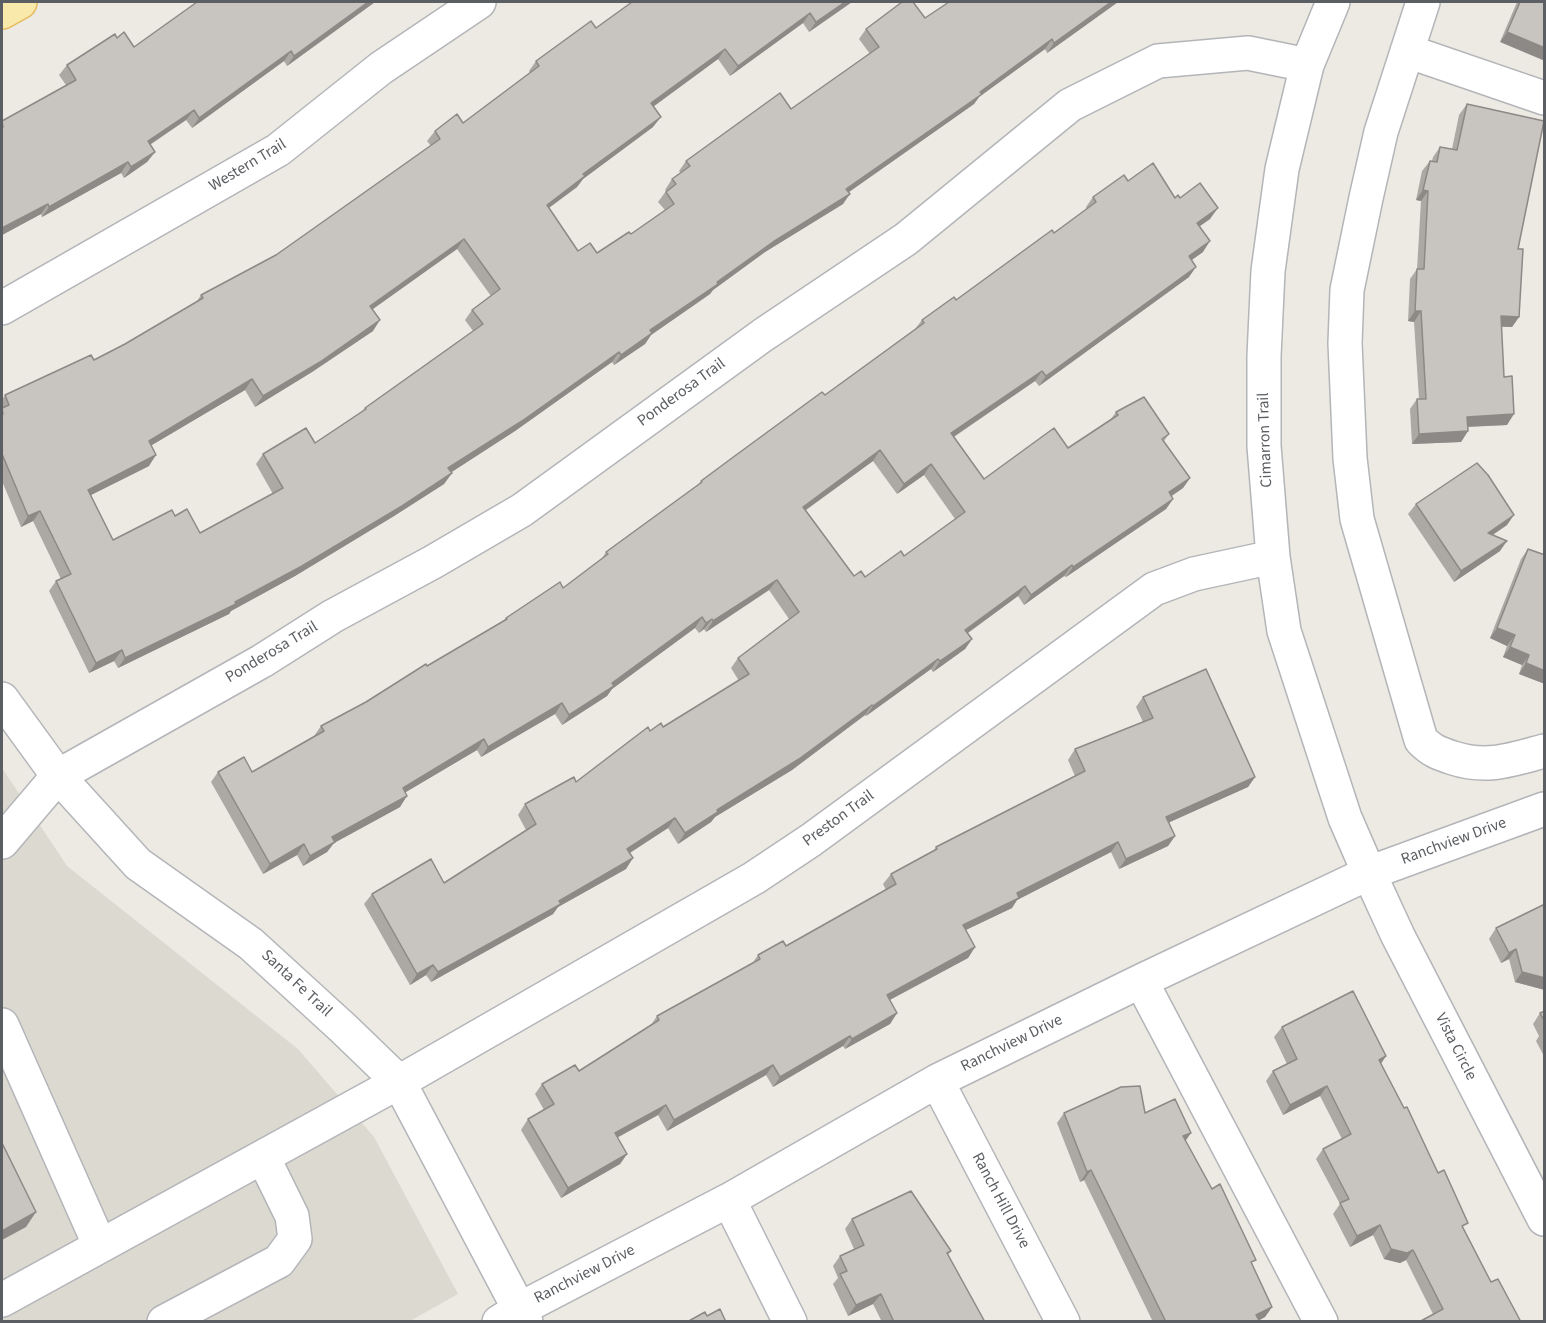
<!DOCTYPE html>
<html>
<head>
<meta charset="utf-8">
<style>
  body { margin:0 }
  #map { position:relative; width:1546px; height:1323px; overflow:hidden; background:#eceae2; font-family:"Source Sans 3",sans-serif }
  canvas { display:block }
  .frame { position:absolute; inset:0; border:3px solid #5b5e62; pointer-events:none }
</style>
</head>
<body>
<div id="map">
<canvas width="1546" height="1323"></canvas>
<div class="frame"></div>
</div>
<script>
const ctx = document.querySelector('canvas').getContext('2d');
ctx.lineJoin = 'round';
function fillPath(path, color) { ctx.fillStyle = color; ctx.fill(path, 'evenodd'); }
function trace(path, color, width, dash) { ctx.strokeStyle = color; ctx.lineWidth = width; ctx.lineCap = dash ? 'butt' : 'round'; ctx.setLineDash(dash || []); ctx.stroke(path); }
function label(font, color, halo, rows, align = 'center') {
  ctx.font = font + ' "Source Sans 3",sans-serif'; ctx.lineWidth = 4.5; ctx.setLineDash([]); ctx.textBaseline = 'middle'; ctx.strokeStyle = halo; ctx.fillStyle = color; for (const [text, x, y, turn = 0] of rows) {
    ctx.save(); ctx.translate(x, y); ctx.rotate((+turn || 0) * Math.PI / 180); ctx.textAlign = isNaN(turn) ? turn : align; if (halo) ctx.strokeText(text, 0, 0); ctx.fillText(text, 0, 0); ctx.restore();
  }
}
fillPath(new Path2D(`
  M 2,768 L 67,866 L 298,1049 L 374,1137 L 458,1294 L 410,1321 L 2,1321 Z`), '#dcd9d1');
const minor = new Path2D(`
  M 1333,2 L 1307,65 L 1282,169 L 1268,271 L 1264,356 L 1264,446 L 1273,557 L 1284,631 L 1345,818 L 1369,873 L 1398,936 L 1544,1219
  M 1423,2 L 1381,132 L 1366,198 L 1347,290 L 1345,343 L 1350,458 L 1357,519 L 1421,740 C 1432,751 1438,753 1453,758 C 1487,769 1511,760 1544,751
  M 1407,51 L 1544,98
  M 2,308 L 278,150 L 381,68 L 479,2
  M 2,699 L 58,776 L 138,864 L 251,944 L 343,1028 L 399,1082 L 526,1322
  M 2,842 L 58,776 L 262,661 L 333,616 L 433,562 L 522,510 L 763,335 L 906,239 L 1070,105 L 1158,61 L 1248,53 L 1307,65
  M 1141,981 L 1321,1322
  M 2,1025 L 100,1246
  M 937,1081 L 1063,1322
  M 729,1200 L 790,1322
  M 2,1300 L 399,1082 L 754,878 L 811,840 L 1154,589 L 1194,574 L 1273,557
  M 164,1322 L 279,1261 L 295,1239 L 292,1216 L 263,1157
  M 499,1322 L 520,1309 L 729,1200 L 937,1081 L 1141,981 L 1369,873 L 1544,809`);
const major = new Path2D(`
  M 2,12 L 20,2`);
trace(minor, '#b3b5b9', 36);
trace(major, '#e7bc60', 36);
trace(minor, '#fff', 33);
trace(major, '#f9e9aa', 33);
fillPath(new Path2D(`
  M 375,2 L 287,66 L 284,61 L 192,128 L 186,120 L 150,145 L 155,152 L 147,162 L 124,178 L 121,173 L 42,217 L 41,214 L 2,235 L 2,121 L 66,85 L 59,75 L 67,65 L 117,38 L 134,47 Z
  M 852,2 L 809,32 L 803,23 L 730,76 L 718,59 L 653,107 L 653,127 L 583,179 L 577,187 L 549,208 L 578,251 L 597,253 L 631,234 L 665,210 L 658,202 L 666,191 L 665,190 L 672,179 L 681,173 L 679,171 L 686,161 L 791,109 L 870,54 L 859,39 L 866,29 L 925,18 L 1118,2 L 1047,53 L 1045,49 L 979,97 L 974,104 L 849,192 L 843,204 L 765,252 L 713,290 L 710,294 L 651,335 L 645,344 L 614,365 L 612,362 L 515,431 L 451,472 L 452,473 L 444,484 L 394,516 L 295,576 L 231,611 L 229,614 L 118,668 L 114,661 L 89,673 L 49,591 L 56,581 L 61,579 L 33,521 L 21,527 L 2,481 L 2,400 L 5,395 L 94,360 L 125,344 L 196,303 L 201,295 L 276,255 L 431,146 L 427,141 L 435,131 L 463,123 L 530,73 L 529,71 L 536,61 L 596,28 ZM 457,249 L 491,296 L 472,310 L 465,320 L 473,331 L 365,408 L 362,411 L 315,443 L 263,454 L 256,464 L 273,494 L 200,533 L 175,516 L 113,540 L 91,495 L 149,466 L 151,445 L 245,390 L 255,407 L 312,372 L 373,331 L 373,309 Z
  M 1517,2 L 1545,2 L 1500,42 Z
  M 1467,104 L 1518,249 L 1519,317 L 1512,327 L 1501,327 L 1507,425 L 1468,427 L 1468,431 L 1461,442 L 1412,444 L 1410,409 L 1417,399 L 1419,399 L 1414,322 L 1408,321 L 1410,279 L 1417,269 L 1421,201 L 1416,200 L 1422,171 L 1430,161 L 1432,161 L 1433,157 L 1440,147 L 1452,149 L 1459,115 Z
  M 1128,181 L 1175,198 L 1180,198 L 1210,219 L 1200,226 L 1203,252 L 1191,260 L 1189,277 L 1039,386 L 1035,381 L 954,437 L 984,479 L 1068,448 L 1111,419 L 1116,412 L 1169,434 L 1164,441 L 1190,478 L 1183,488 L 1172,496 L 1173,499 L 1166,509 L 1066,577 L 1064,576 L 1024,605 L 1018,596 L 968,633 L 972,639 L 965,649 L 933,672 L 931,669 L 866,716 L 865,715 L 792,770 L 715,817 L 711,822 L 678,844 L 668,828 L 630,853 L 626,869 L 558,907 L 553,914 L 431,982 L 426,975 L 410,985 L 364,904 L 372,894 L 444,883 L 526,830 L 518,815 L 525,804 L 576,782 L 650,731 L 663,727 L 739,681 L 731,668 L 738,658 L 789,619 L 769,590 L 706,632 L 704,629 L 699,633 L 695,628 L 612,689 L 607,696 L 562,725 L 555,714 L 481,757 L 477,750 L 405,792 L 400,807 L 334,843 L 327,852 L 303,866 L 297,855 L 263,874 L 211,782 L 218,772 L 252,772 L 314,736 L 321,726 L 366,702 L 427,666 L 503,621 L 506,618 L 563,588 L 601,560 L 606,552 L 698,485 L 701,481 L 825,395 L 915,329 L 922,320 L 956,300 L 1054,233 L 1087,209 L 1086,207 L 1093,197 ZM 873,461 L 897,494 L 924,475 L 955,519 L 904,556 L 865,577 L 854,576 L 806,510 Z
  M 1416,504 L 1507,525 L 1493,535 L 1500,551 L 1454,582 L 1408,514 Z
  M 1528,549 L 1545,684 L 1519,674 L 1522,665 L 1503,657 L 1507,646 L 1490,638 L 1521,559 Z
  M 1143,697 L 1255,777 L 1248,787 L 1169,822 L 1175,836 L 1168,846 L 1119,869 L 1111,852 L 1017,900 L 1012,908 L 966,930 L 975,947 L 968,958 L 890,1000 L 897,1013 L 890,1024 L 845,1049 L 843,1046 L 773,1087 L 766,1075 L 667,1131 L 658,1115 L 617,1138 L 627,1154 L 620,1164 L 561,1198 L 521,1130 L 528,1119 L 544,1110 L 535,1094 L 542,1084 L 579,1071 L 651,1025 L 657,1016 L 752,964 L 758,955 L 786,946 L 886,890 L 883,884 L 891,874 L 934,850 L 936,847 L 1075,776 L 1068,760 L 1075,749 L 1143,722 L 1136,707 Z
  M 1545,904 L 1545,990 L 1515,982 L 1509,959 L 1501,963 L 1489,939 L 1496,928 Z
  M 1545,1011 L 1545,1058 L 1536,1041 L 1539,1036 L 1533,1024 L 1540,1013 Z
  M 1282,1027 L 1386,1056 L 1381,1064 L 1491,1282 L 1433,1314 L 1406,1260 L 1400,1263 L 1384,1259 L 1373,1235 L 1350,1247 L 1333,1214 L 1340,1204 L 1316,1159 L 1323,1149 L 1342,1139 L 1320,1096 L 1283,1115 L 1266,1081 L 1273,1071 L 1287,1064 L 1274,1037 Z
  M 1064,1113 L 1185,1140 L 1252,1266 L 1272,1307 L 1265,1317 L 1259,1320 L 1260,1322 L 1153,1322 L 1084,1180 L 1080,1182 L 1057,1123 Z
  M 852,1219 L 951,1251 L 948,1255 L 985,1322 L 882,1322 L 873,1304 L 848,1316 L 833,1284 L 838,1278 L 833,1266 L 840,1256 L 854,1249 L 845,1229 Z`), '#aca9a5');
fillPath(new Path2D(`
  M 368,2 L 375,2 L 287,66 L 294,56 Z
  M 845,2 L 852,2 L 809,32 L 816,22 Z
  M 1111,2 L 1118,2 L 1047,53 L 1054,43 Z
  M 810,13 L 803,23 L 730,76 L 738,66 Z
  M 1507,32 L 1545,48 L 1545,61 L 1500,42 Z
  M 1052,39 L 1045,49 L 979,97 L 974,104 L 839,199 L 846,189 Z
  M 725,49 L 718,59 L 643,114 L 651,103 Z
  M 291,51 L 284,61 L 192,128 L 199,118 Z
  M 194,110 L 186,120 L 140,151 L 148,141 Z
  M 661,117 L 653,127 L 583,179 L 577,187 L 539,215 L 547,205 L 583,174 Z
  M 155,152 L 147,162 L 124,178 L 131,167 Z
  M 128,162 L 121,173 L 42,217 L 49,207 Z
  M 1423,190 L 1428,191 L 1421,201 L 1416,200 Z
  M 850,194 L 843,204 L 765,252 L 713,290 L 710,294 L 651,335 L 645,344 L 614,365 L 621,355 L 650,330 L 773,242 Z
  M 48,204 L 41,214 L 2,235 L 2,228 Z
  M 1218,208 L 1210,219 L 1190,233 L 1197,223 Z
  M 464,239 L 457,249 L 363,316 L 370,306 Z
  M 1210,241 L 1203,252 L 1182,267 L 1189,256 Z
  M 1196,267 L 1189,277 L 1039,386 L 1046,376 Z
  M 1415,311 L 1421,311 L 1414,322 L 1408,321 Z
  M 1501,316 L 1519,317 L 1512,327 L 1493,326 Z
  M 380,320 L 373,331 L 312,372 L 255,407 L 263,396 Z
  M 619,352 L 612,362 L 515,431 L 441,479 L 448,468 Z
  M 1042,371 L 1035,381 L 944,443 L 951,433 Z
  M 252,379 L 245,390 L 142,451 L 149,441 Z
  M 1514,414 L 1507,425 L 1460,427 L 1467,417 Z
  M 1468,431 L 1461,442 L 1412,444 L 1419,434 Z
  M 880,450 L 873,461 L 796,517 L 803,507 Z
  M 156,455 L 149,466 L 81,500 L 88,490 Z
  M 931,464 L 924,475 L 897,494 L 904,484 Z
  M 452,473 L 444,484 L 394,516 L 295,576 L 231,611 L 229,614 L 118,668 L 125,658 L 235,602 Z
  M 1190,478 L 1183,488 L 1162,502 L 1169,492 Z
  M 1173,499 L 1166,509 L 1066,577 L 1073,567 Z
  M 40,511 L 33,521 L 21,527 L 28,516 Z
  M 1514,515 L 1507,525 L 1480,543 L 1488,533 Z
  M 1507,541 L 1500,551 L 1454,582 L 1461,571 Z
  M 1072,565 L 1064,576 L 1024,605 L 1031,595 Z
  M 777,580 L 769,590 L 706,632 L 713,621 Z
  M 1025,586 L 1018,596 L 958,640 L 965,630 Z
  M 702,617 L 695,628 L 612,689 L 607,696 L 562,725 L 569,715 Z
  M 712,619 L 704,629 L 699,633 L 706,623 Z
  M 1497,628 L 1515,635 L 1507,646 L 1490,638 Z
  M 972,639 L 965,649 L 933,672 L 940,661 Z
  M 1510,647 L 1529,655 L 1522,665 L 1503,657 Z
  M 122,650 L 114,661 L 89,673 L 96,663 Z
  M 938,659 L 931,669 L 866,716 L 873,706 Z
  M 1526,663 L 1545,671 L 1545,684 L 1519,674 Z
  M 562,703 L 555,714 L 481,757 L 488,747 Z
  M 872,705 L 865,715 L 792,770 L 715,817 L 711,822 L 678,844 L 685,833 L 717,810 Z
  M 484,739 L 477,750 L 396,798 L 403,788 Z
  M 1255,777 L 1248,787 L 1159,827 L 1166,817 Z
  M 407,796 L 400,807 L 334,843 L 327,852 L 303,866 L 310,856 L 332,837 Z
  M 675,818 L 668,828 L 620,859 L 627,849 Z
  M 1175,836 L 1168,846 L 1119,869 L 1126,859 Z
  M 1118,842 L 1111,852 L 1017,900 L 1012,908 L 955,935 L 963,925 L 1017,893 Z
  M 304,844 L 297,855 L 263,874 L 270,864 Z
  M 633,858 L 626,869 L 558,907 L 553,914 L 431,982 L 438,972 Z
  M 975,947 L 968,958 L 880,1005 L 887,995 Z
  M 1516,949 L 1509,959 L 1501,963 L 1509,953 Z
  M 433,965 L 426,975 L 410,985 L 417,974 Z
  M 1522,972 L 1545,978 L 1545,990 L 1515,982 Z
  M 897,1013 L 890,1024 L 845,1049 L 852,1039 Z
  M 850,1036 L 843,1046 L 773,1087 L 780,1077 Z
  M 1386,1056 L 1379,1066 L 1379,1060 Z
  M 773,1065 L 766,1075 L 667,1131 L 674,1120 Z
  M 1327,1086 L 1320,1096 L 1283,1115 L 1290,1105 Z
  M 666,1105 L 658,1115 L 607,1143 L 615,1133 Z
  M 1191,1133 L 1184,1143 L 1183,1136 Z
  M 627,1154 L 620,1164 L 561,1198 L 568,1188 Z
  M 1091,1170 L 1084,1180 L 1080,1182 L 1087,1172 Z
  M 36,1212 L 26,1227 L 2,1240 L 2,1231 Z
  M 1380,1225 L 1373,1235 L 1350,1247 L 1357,1236 Z
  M 1391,1249 L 1413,1250 L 1406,1260 L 1400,1263 L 1384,1259 Z
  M 881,1294 L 873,1304 L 848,1316 L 856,1305 Z
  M 1272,1307 L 1265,1317 L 1256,1322 L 1256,1315 Z`), '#8c8986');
const building = new Path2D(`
  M 197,2 L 368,2 L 294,56 L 291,51 L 199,118 L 194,110 L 148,141 L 155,152 L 131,167 L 128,162 L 49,207 L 48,204 L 2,228 L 2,128 L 3,127 L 2,121 L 76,80 L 67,65 L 115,34 L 117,38 L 124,32 L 134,47 Z
  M 632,2 L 845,2 L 816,22 L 810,13 L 738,66 L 725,49 L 651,103 L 661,117 L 583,174 L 585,176 L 547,205 L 578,251 L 590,243 L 597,253 L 629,232 L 631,234 L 674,204 L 666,192 L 676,184 L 672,179 L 690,166 L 686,161 L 780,93 L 791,109 L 879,47 L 866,29 L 902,2 L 913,2 L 925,18 L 949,2 L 1111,2 L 1054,43 L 1052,39 L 980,92 L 982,94 L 846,189 L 850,194 L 773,242 L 717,282 L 718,284 L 650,330 L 652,333 L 621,355 L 619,352 L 522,421 L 448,468 L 452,473 L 402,506 L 302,566 L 235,602 L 236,604 L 125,658 L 122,650 L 96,663 L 56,581 L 71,574 L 40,511 L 28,516 L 2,454 L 2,415 L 3,414 L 2,408 L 9,405 L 5,395 L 91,355 L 94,360 L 125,344 L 203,298 L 201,295 L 276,255 L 440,139 L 435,131 L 457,114 L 463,123 L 539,66 L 536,61 L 591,21 L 596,28 ZM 464,239 L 500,289 L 472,310 L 483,324 L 365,408 L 366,409 L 315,443 L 306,428 L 263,454 L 283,488 L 200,533 L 187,509 L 175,516 L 172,510 L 113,540 L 88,490 L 156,455 L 149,441 L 252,379 L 263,396 L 320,362 L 380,320 L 370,306 Z
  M 1520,2 L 1545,2 L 1545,48 L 1507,32 Z
  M 1467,104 L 1544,121 L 1518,249 L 1523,249 L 1519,317 L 1501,316 L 1504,377 L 1512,376 L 1514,414 L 1467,417 L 1468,431 L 1419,434 L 1417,399 L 1426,399 L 1421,311 L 1415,311 L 1417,269 L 1424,269 L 1428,191 L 1423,190 L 1430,161 L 1437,162 L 1440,147 L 1457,150 Z
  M 1153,163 L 1175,198 L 1178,195 L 1180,198 L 1200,183 L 1218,208 L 1197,223 L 1210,241 L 1189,256 L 1196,267 L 1046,376 L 1042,371 L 951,433 L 984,479 L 1054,428 L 1068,448 L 1118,415 L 1116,412 L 1144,397 L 1169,434 L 1162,439 L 1190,478 L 1169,492 L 1173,499 L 1073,567 L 1072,565 L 1031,595 L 1025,586 L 965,630 L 972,639 L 940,661 L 938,659 L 873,706 L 872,705 L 799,759 L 717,810 L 718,812 L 685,833 L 675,818 L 627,849 L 633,858 L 559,901 L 561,904 L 438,972 L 433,965 L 417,974 L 372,894 L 431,859 L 444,883 L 536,824 L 525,804 L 574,777 L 576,782 L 648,727 L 650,731 L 661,723 L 663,727 L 749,674 L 738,658 L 799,612 L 777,580 L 713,621 L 712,619 L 706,623 L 702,617 L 612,683 L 614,686 L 569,715 L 562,703 L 488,747 L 484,739 L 403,788 L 407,796 L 332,837 L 335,842 L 310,856 L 304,844 L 270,864 L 218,772 L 244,757 L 252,772 L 324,731 L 321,726 L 366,702 L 426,664 L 427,666 L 507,619 L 506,618 L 560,582 L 563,588 L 608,554 L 606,552 L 702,482 L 701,481 L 732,458 L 822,392 L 825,395 L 924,323 L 922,320 L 954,297 L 956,300 L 1052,230 L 1054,233 L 1096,202 L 1093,197 L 1124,175 L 1128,181 ZM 880,450 L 904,484 L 931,464 L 965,512 L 904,556 L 901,551 L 865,577 L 861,571 L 854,576 L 803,507 Z
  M 1477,463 L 1488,475 L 1514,515 L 1488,533 L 1507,541 L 1461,571 L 1416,504 Z
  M 1528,549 L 1545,555 L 1545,671 L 1526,663 L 1529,655 L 1510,647 L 1515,635 L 1497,628 Z
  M 1206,669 L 1255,777 L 1166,817 L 1175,836 L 1126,859 L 1118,842 L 1017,893 L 1019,898 L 963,925 L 975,947 L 887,995 L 897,1013 L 852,1039 L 850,1036 L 780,1077 L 773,1065 L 674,1120 L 666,1105 L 615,1133 L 627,1154 L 568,1188 L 528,1119 L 554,1104 L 542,1084 L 575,1065 L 579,1071 L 659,1020 L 657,1016 L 760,959 L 758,955 L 783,941 L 786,946 L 896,884 L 891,874 L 937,849 L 936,847 L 1085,771 L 1075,749 L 1153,718 L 1143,697 Z
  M 1545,904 L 1545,978 L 1522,972 L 1516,949 L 1509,953 L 1496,928 Z
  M 1353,991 L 1386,1056 L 1379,1060 L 1404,1108 L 1407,1107 L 1438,1173 L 1444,1170 L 1468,1223 L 1462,1226 L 1491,1282 L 1498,1279 L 1521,1322 L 1419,1322 L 1443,1309 L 1413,1250 L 1407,1253 L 1391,1249 L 1380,1225 L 1357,1236 L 1340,1203 L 1349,1199 L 1323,1149 L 1351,1134 L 1327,1086 L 1290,1105 L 1273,1071 L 1297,1059 L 1282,1027 Z
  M 1545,1011 L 1545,1022 L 1540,1013 Z
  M 1140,1086 L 1145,1113 L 1175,1099 L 1191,1133 L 1183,1136 L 1212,1189 L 1220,1184 L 1256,1260 L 1251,1262 L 1272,1307 L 1256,1315 L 1260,1322 L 1166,1322 L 1091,1170 L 1087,1172 L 1064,1113 L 1121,1087 Z
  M 2,1143 L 36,1212 L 2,1231 Z
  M 911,1191 L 951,1251 L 947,1253 L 985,1322 L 894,1322 L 881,1294 L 856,1305 L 840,1274 L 847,1271 L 840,1256 L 864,1245 L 852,1219 Z
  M 720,1309 L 726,1322 L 687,1322 L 705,1312 L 707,1316 Z`);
fillPath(building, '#c8c4c0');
trace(building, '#8c8986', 1.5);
label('16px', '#5b5e62', '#fff', [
  ["Western Trail",248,166,-31],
  ["Ponderosa Trail",682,393,-36],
  ["Cimarron Trail",1266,440,-92],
  ["Ponderosa Trail",272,653,-31],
  ["Preston Trail",839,819,-36],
  ["Ranchview Drive",1454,842,-20],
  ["Santa Fe Trail",296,984,43],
  ["Ranchview Drive",1012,1044,-26],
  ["Vista Circle",1455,1047,63],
  ["Ranch Hill Drive",1000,1201,62],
  ["Ranchview Drive",585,1275,-27]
]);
</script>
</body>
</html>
